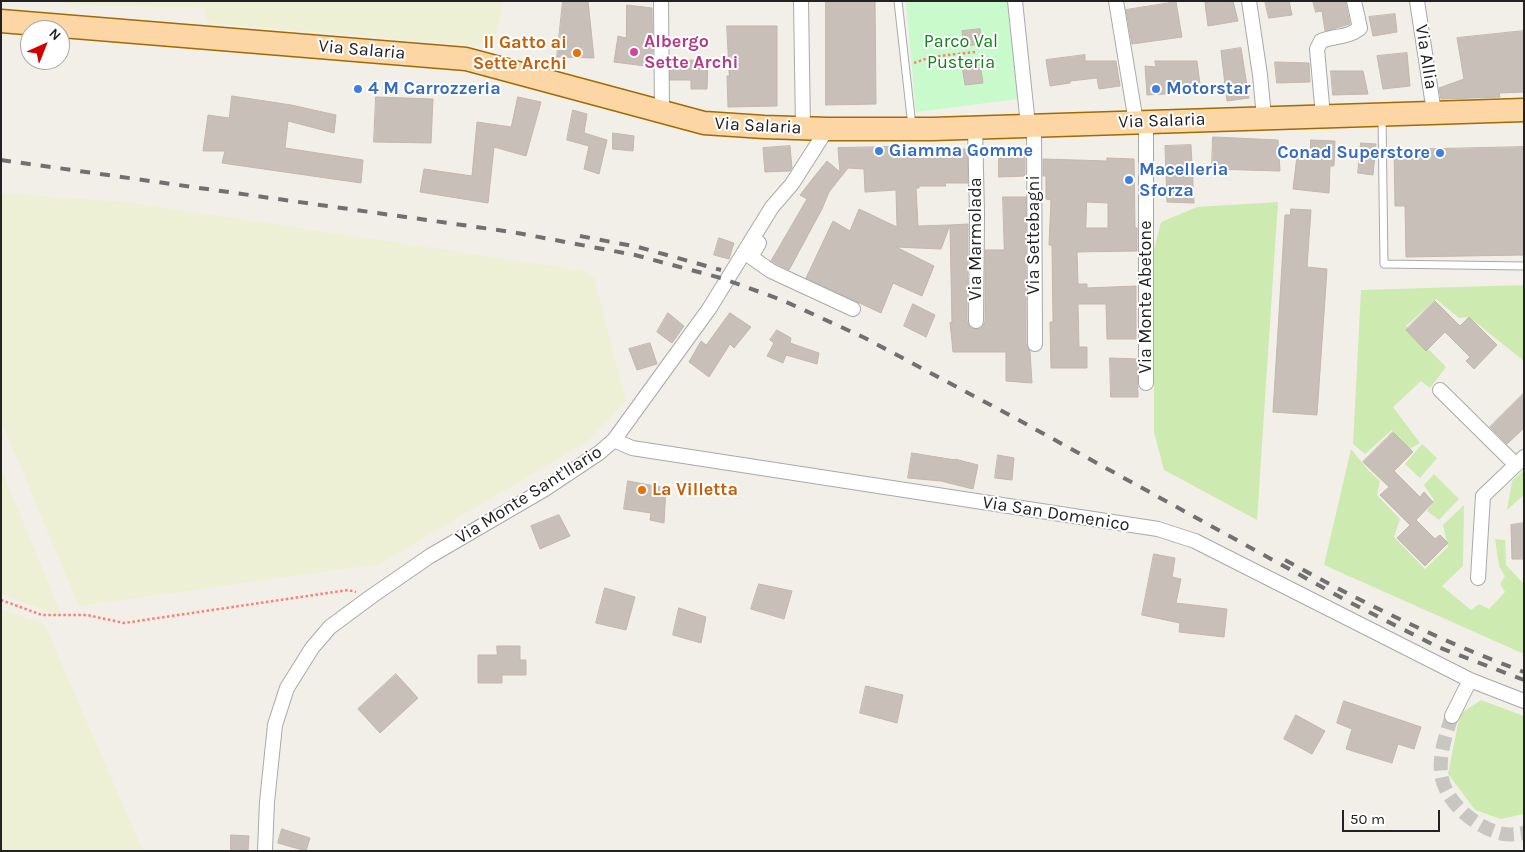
<!DOCTYPE html>
<html>
<head>
<meta charset="utf-8">
<style>
  body { margin:0 }
  #map { position:relative; width:1525px; height:852px; overflow:hidden; background:#f2efe9; font-family:Karla,sans-serif }
  canvas { display:block }
  .frame { position:absolute; inset:0; border:2px solid #222; pointer-events:none }
  .north { position:absolute; left:20px; top:20px; width:50px; height:50px; box-sizing:border-box; background:#fff; border:1px solid #a7a7a7; border-radius:50%; rotate:44deg; font-size:14px; font-weight:700; line-height:20px; text-align:center; color:#222 }
  .north::after { content:''; display:block; margin:auto; width:18px; height:22px; background:#d40000; clip-path:polygon(50% 0,100% 100%,50% 72%,0 100%) }
  .scale { position:absolute; left:1342px; top:810px; width:98px; height:22px; box-sizing:border-box; border:2px solid #222; border-top:0; padding-left:6px; font-size:15px; line-height:18px; white-space:nowrap; color:#222; -webkit-text-stroke:4px #fff; paint-order:stroke }
</style>
</head>
<body>
<div id="map">
<canvas width="1525" height="852"></canvas>
<div class="frame"></div>
<div class="north">N</div>
<div class="scale">50 m</div>
</div>
<script>
const ctx = document.querySelector('canvas').getContext('2d');
ctx.lineJoin = 'round';
function fillPath(path, color) { ctx.fillStyle = color; ctx.fill(path, 'evenodd'); }
function trace(path, color, width, dash) { ctx.strokeStyle = color; ctx.lineWidth = width; ctx.lineCap = dash ? 'butt' : 'round'; ctx.setLineDash(dash || []); ctx.stroke(path); }
function label(font, color, halo, rows, align = 'center') {
  ctx.font = font + ' Karla,sans-serif'; ctx.lineWidth = 4; ctx.setLineDash([]); ctx.textBaseline = 'middle'; ctx.strokeStyle = halo; ctx.fillStyle = color; for (const [text, x, y, turn = 0] of rows) {
    ctx.save(); ctx.translate(x, y); ctx.rotate((+turn || 0) * Math.PI / 180); ctx.textAlign = isNaN(turn) ? turn : align; if (halo) ctx.strokeText(text, 0, 0); ctx.fillText(text, 0, 0); ctx.restore();
  }
}
fillPath(new Path2D(`
  M 65,1 L 503,1 L 503,5 L 493,47 L 208,23 L 204,8 L 65,5 Z
  M 1,193 L 127,202 L 586,271 L 594,278 L 626,401 L 588,441 L 380,564 L 79,606 L 1,421 Z
  M 1,468 L 62,616 L 1,594 Z
  M 1,609 L 45,625 L 143,851 L 1,851 Z`), '#eef0d5');
fillPath(new Path2D(`
  M 1278,202 L 1257,520 L 1164,470 L 1154,432 L 1154,249 L 1161,222 L 1197,207 Z
  M 1524,285 L 1524,361 L 1469,317 L 1459,318 L 1436,299 L 1406,326 L 1446,367 L 1430,388 L 1421,381 L 1393,407 L 1420,443 L 1410,449 L 1392,430 L 1365,454 L 1353,444 L 1361,290 Z
  M 1422,444 L 1437,458 L 1420,478 L 1405,464 Z
  M 1351,449 L 1369,471 L 1380,481 L 1377,495 L 1400,519 L 1394,537 L 1425,569 L 1448,547 L 1443,525 L 1464,505 L 1463,566 L 1442,586 L 1471,610 L 1479,604 L 1489,609 L 1505,592 L 1500,584 L 1505,576 L 1499,566 L 1495,539 L 1505,540 L 1506,565 L 1524,584 L 1524,654 L 1324,565 Z
  M 1524,470 L 1524,495 L 1507,510 L 1512,481 Z
  M 1434,474 L 1459,499 L 1439,520 L 1427,511 L 1434,500 L 1424,485 Z
  M 1481,700 L 1524,716 L 1524,814 L 1501,819 L 1475,810 L 1448,774 L 1460,714 Z`), '#cdebb0');
fillPath(new Path2D(`
  M 906,1 L 1007,1 L 1018,99 L 916,112 Z`), '#c8facc');
const building = new Path2D(`
  M 563,1 L 588,1 L 594,58 L 557,57 Z
  M 826,1 L 875,1 L 876,104 L 826,105 Z
  M 1233,1 L 1238,21 L 1208,26 L 1205,3 Z
  M 1265,1 L 1289,1 L 1292,15 L 1269,18 Z
  M 1313,1 L 1345,1 L 1350,24 L 1325,31 L 1322,11 L 1316,12 Z
  M 1176,2 L 1182,37 L 1132,44 L 1126,10 Z
  M 627,5 L 652,8 L 653,67 L 614,62 L 618,36 L 626,38 Z
  M 1395,14 L 1397,32 L 1373,36 L 1369,17 Z
  M 727,26 L 777,26 L 777,106 L 728,107 L 727,76 L 729,76 Z
  M 980,29 L 982,44 L 964,46 L 962,31 Z
  M 1524,31 L 1524,92 L 1499,93 L 1500,97 L 1441,99 L 1439,88 L 1464,79 L 1457,38 Z
  M 1241,48 L 1249,98 L 1227,101 L 1221,51 Z
  M 1407,53 L 1410,86 L 1383,89 L 1377,56 Z
  M 1085,55 L 1085,61 L 1116,61 L 1120,86 L 1099,89 L 1097,78 L 1070,81 L 1070,83 L 1050,86 L 1046,60 Z
  M 670,59 L 708,61 L 707,89 L 691,89 L 691,80 L 670,80 Z
  M 1155,61 L 1197,61 L 1201,92 L 1147,95 L 1145,66 L 1156,67 Z
  M 1275,62 L 1309,63 L 1310,82 L 1277,83 Z
  M 980,64 L 983,83 L 965,85 L 962,66 Z
  M 1331,71 L 1363,71 L 1368,94 L 1333,95 Z
  M 232,96 L 291,105 L 336,115 L 334,133 L 288,121 L 285,148 L 363,160 L 361,183 L 222,163 L 225,151 L 203,151 L 208,115 L 229,118 Z
  M 376,97 L 433,99 L 431,143 L 374,142 Z
  M 518,97 L 541,102 L 526,156 L 494,147 L 488,203 L 420,192 L 424,169 L 472,176 L 477,122 L 511,127 Z
  M 573,110 L 587,114 L 584,133 L 607,140 L 599,174 L 584,169 L 589,146 L 567,140 Z
  M 613,133 L 634,136 L 633,151 L 613,149 Z
  M 1213,137 L 1278,140 L 1280,171 L 1212,169 Z
  M 1311,140 L 1335,141 L 1334,166 L 1330,166 L 1329,193 L 1293,189 L 1297,156 L 1306,156 L 1306,151 L 1310,151 Z
  M 1361,143 L 1376,144 L 1373,175 L 1358,173 Z
  M 1191,145 L 1194,203 L 1167,202 L 1165,146 Z
  M 790,146 L 792,168 L 790,171 L 765,172 L 763,148 Z
  M 889,147 L 889,153 L 929,152 L 929,149 L 967,149 L 968,183 L 945,183 L 946,186 L 919,186 L 919,188 L 916,188 L 918,226 L 950,225 L 941,249 L 896,247 L 934,266 L 922,296 L 893,283 L 881,313 L 806,278 L 833,221 L 850,231 L 859,209 L 897,227 L 896,190 L 865,192 L 864,169 L 848,168 L 829,192 L 822,209 L 789,270 L 771,261 L 807,199 L 800,195 L 814,177 L 827,161 L 840,172 L 838,148 Z
  M 1524,147 L 1524,255 L 1406,257 L 1405,206 L 1395,206 L 1394,150 Z
  M 999,149 L 1025,149 L 1025,176 L 999,177 Z
  M 1107,158 L 1134,159 L 1135,228 L 1137,228 L 1137,251 L 1077,252 L 1078,284 L 1087,284 L 1087,288 L 1136,286 L 1136,339 L 1107,339 L 1106,304 L 1078,304 L 1079,347 L 1087,347 L 1087,368 L 1051,368 L 1050,322 L 1053,322 L 1052,245 L 1049,245 L 1051,200 L 1046,199 L 1046,176 L 1043,176 L 1043,159 L 1107,161 ZM 1087,202 L 1108,203 L 1108,228 L 1086,228 Z
  M 1003,197 L 1026,197 L 1026,344 L 1030,351 L 1032,383 L 1006,381 L 1006,352 L 953,352 L 950,322 L 952,323 L 950,225 L 968,224 L 967,321 L 971,328 L 980,329 L 983,326 L 985,321 L 985,250 L 1004,250 Z
  M 1291,209 L 1311,210 L 1307,267 L 1327,269 L 1317,415 L 1273,412 L 1285,215 L 1290,215 Z
  M 719,238 L 734,243 L 729,259 L 714,255 Z
  M 1435,301 L 1460,326 L 1469,317 L 1497,345 L 1474,369 L 1466,361 L 1470,357 L 1445,332 L 1426,351 L 1406,330 Z
  M 913,304 L 935,315 L 926,337 L 904,326 Z
  M 668,313 L 684,326 L 672,343 L 657,332 Z
  M 730,313 L 751,327 L 734,348 L 730,344 L 709,377 L 689,362 L 701,341 L 706,345 Z
  M 777,330 L 791,338 L 790,343 L 819,353 L 817,364 L 786,355 L 783,363 L 767,356 L 774,343 L 770,340 Z
  M 650,343 L 657,364 L 637,370 L 629,349 Z
  M 1110,358 L 1137,359 L 1138,397 L 1111,397 Z
  M 1524,393 L 1524,428 L 1507,444 L 1490,427 Z
  M 1393,432 L 1413,452 L 1394,471 L 1420,497 L 1424,492 L 1433,502 L 1416,520 L 1435,539 L 1440,535 L 1448,543 L 1425,566 L 1397,538 L 1410,525 L 1380,495 L 1389,487 L 1363,462 Z
  M 912,453 L 955,460 L 955,459 L 978,465 L 973,489 L 941,481 L 908,478 Z
  M 998,455 L 1014,458 L 1012,480 L 995,478 Z
  M 628,481 L 666,488 L 664,523 L 650,520 L 651,513 L 624,509 Z
  M 559,515 L 570,536 L 540,549 L 531,526 Z
  M 1524,523 L 1524,559 L 1512,559 L 1511,525 Z
  M 1154,554 L 1175,558 L 1172,577 L 1181,579 L 1176,603 L 1227,609 L 1224,637 L 1179,632 L 1180,623 L 1142,615 Z
  M 759,584 L 792,591 L 784,619 L 751,609 Z
  M 605,588 L 635,597 L 626,630 L 596,623 Z
  M 679,608 L 706,617 L 701,643 L 673,635 Z
  M 497,646 L 520,646 L 520,660 L 526,660 L 526,675 L 502,675 L 502,683 L 478,683 L 478,655 L 497,655 Z
  M 396,674 L 418,698 L 380,733 L 358,709 Z
  M 866,686 L 903,695 L 897,723 L 860,713 Z
  M 1344,701 L 1421,727 L 1414,749 L 1398,744 L 1392,763 L 1346,749 L 1352,729 L 1337,723 Z
  M 1296,715 L 1325,731 L 1312,754 L 1284,739 Z
  M 282,829 L 310,838 L 306,851 L 278,843 Z
  M 231,835 L 249,836 L 248,851 L 231,851 Z`);
fillPath(building, '#c7bfb8');
trace(building, '#c4b6ab', 1);
trace(new Path2D(`
  M 1452,716 C 1446,734 1439,754 1441,773 C 1444,802 1477,829 1504,834 C 1511,835 1517,834 1524,833`), '#c8c6c1', 14, [14, 7]);
const lane = new Path2D(`
  M 898,1 L 912,126
  M 1382,117 L 1384,264 L 1524,266`);
const street = new Path2D(`
  M 661,1 L 662,111
  M 801,1 L 803,129
  M 1015,1 L 1028,125
  M 1116,1 L 1136,122
  M 1249,1 L 1260,75 L 1264,117
  M 1417,1 L 1434,112
  M 1323,116 L 1317,49 L 1321,41 C 1336,35 1348,38 1360,28 L 1354,1
  M 1034,125 L 1035,344
  M 975,127 L 977,214 L 976,321
  M 759,243 L 751,257 L 771,271 L 853,309
  M 1146,383 L 1146,121
  M 1440,390 L 1516,465
  M 614,440 L 632,448 L 1158,529 L 1195,541 L 1470,680 L 1524,701
  M 1478,578 L 1483,496 L 1524,457
  M 1452,716 L 1470,680
  M 265,851 L 267,802 L 275,725 L 287,688 L 312,648 L 330,627 L 372,596 L 430,556 L 545,489 L 599,453 L 614,440 L 709,309 L 772,207 L 792,184 L 827,129`);
const primary = new Path2D(`
  M 1,21 L 466,59 L 704,123 L 764,127 L 827,129 L 933,129 L 1524,110`);
trace(lane, '#a9a9a9', 9);
trace(street, '#a9a9a9', 16);
trace(primary, '#a06b00', 25);
trace(new Path2D(`
  M 914,63 L 931,57 L 975,52
  M 1,600 L 42,615 L 87,615 L 124,623 L 348,590 L 356,592`), '#fa8072', 2.5, [2.5, 2.5]);
trace(lane, '#fff', 7);
trace(street, '#fff', 14);
trace(primary, '#fcd6a4', 22);
trace(new Path2D(`
  M 1,160 L 512,232 L 635,255 L 721,278 L 782,300 L 865,338 L 1015,418 L 1351,603 L 1438,647 L 1524,680
  M 580,236 L 638,247 L 721,270
  M 1285,560 C 1363,603 1441,641 1524,672`), '#707070', 4, [10, 10]);
for (const [x, y, r, color] of [
  [634,52,5,"#d1479c"],
  [577,53,5,"#e8710a"],
  [358,89,5,"#3f7fe0"],
  [1156,89,5,"#3f7fe0"],
  [879,151,5,"#3f7fe0"],
  [1440,153,5,"#3f7fe0"],
  [1129,180,5,"#3f7fe0"],
  [642,490,5,"#e8710a"]
]) { const dot = new Path2D(); dot.arc(x, y, r, 0, 2 * Math.PI); ctx.fillStyle = color; ctx.fill(dot); trace(dot, '#fff', 2); }
label('bold 18px', '#b23c85', '#fff', [
  ["Albergo",644,42],
  ["Sette Archi",644,63]
], 'left');
label('18px', '#0c8416', '#fff', [
  ["Parco Val",961,42],
  ["Pusteria",961,63]
]);
label('bold 18px', '#c56008', '#fff', [
  ["Il Gatto ai",567,43],
  ["Sette Archi",567,64],
  ["La Villetta",652,490,"left"]
], 'right');
label('18px', '#222', '#fff', [
  ["Via Salaria",362,50,5],
  ["Via Allia",1426,57,81],
  ["Via Salaria",1162,121,-2],
  ["Via Salaria",758,126,3],
  ["Via Settebagni",1034,235,-90],
  ["Via Marmolada",976,239,-90],
  ["Via Monte Abetone",1146,297,-90],
  ["Via Monte Sant'Ilario",529,495,-32],
  ["Via San Domenico",1056,514,9]
]);
label('bold 18px', '#366cbe', '#fff', [
  ["4 M Carrozzeria",368,89],
  ["Motorstar",1166,89],
  ["Giamma Gomme",889,151],
  ["Conad Superstore",1430,153,"right"],
  ["Macelleria",1139,170],
  ["Sforza",1139,191]
], 'left');
</script>
</body>
</html>
